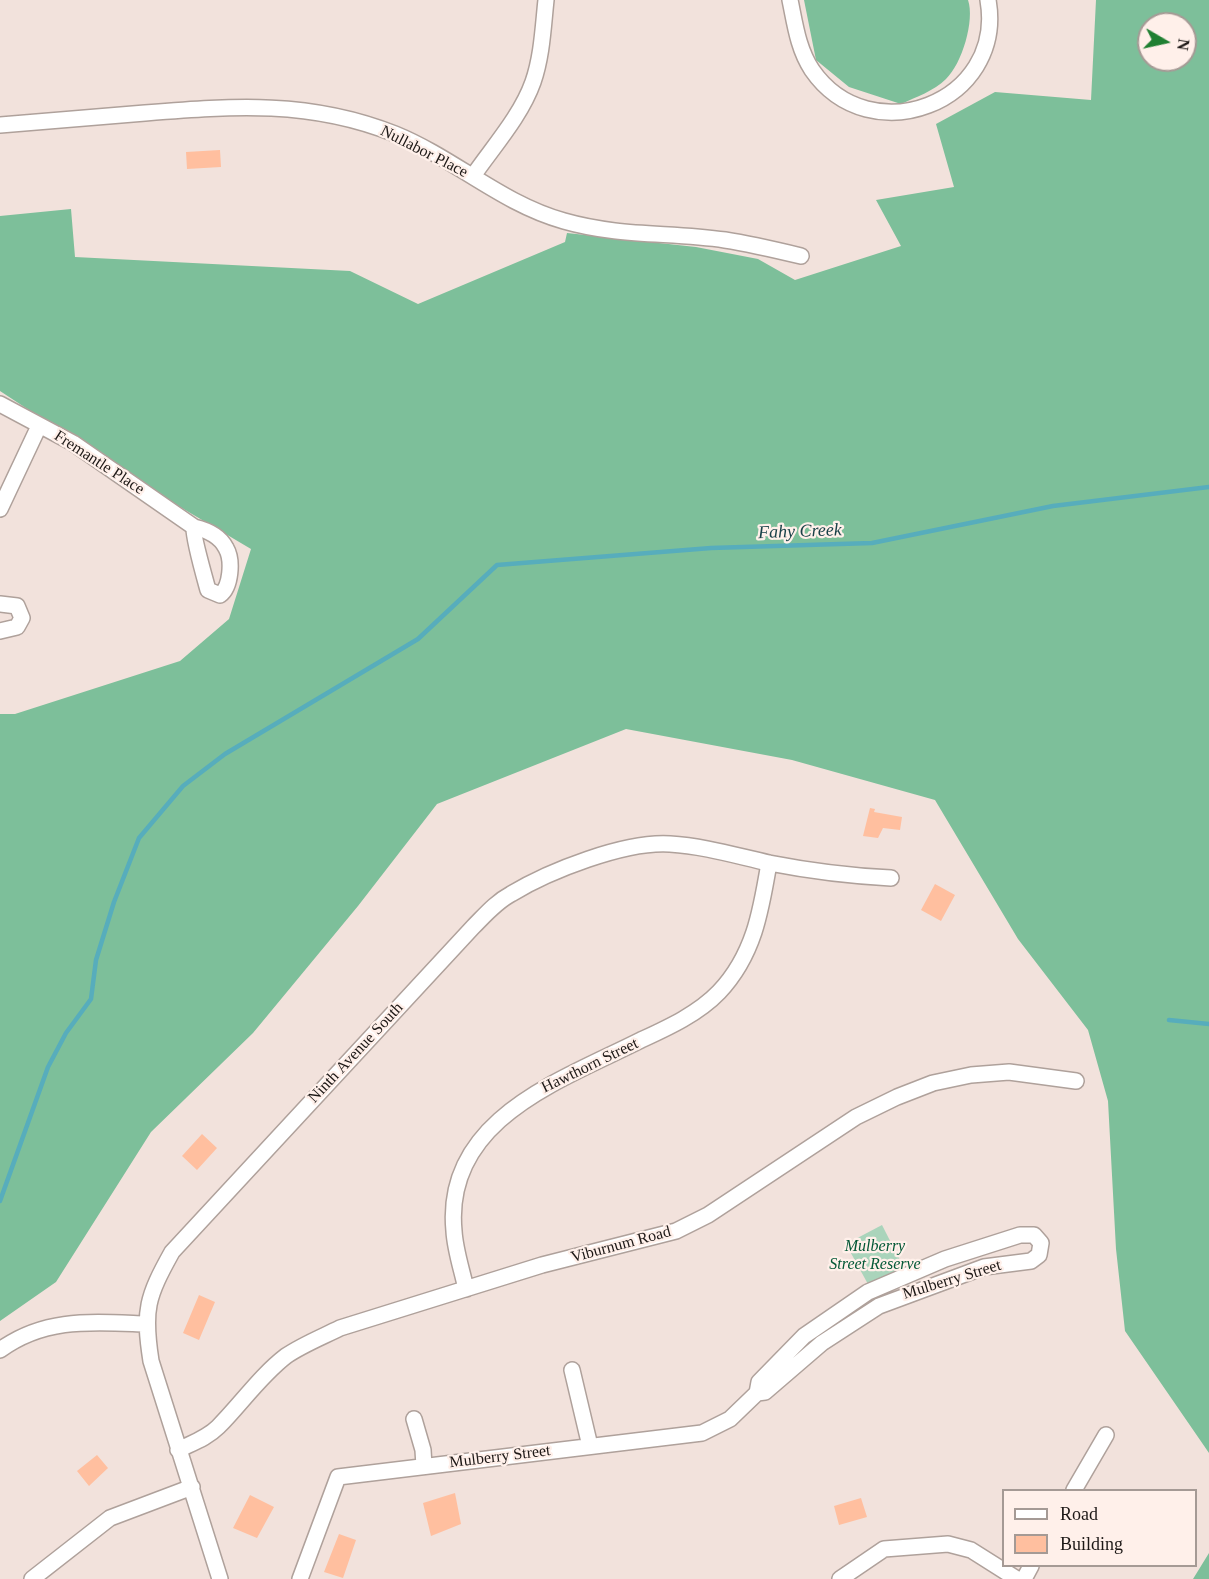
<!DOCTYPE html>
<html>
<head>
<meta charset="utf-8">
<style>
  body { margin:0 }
  #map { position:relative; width:1209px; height:1579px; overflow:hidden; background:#f2e2dc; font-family:Georgia,serif }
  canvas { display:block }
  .legend { position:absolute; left:1002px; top:1489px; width:195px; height:78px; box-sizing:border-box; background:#fff0ea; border:2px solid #a59a95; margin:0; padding:8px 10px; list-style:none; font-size:18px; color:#1d1816 }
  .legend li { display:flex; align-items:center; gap:12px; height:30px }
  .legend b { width:30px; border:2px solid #a59a95 }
  .north { position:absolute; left:1137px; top:12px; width:60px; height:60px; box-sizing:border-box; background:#fff0ea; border:2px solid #a59a95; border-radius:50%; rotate:99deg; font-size:16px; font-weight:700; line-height:24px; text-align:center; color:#1d1816 }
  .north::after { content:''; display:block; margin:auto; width:21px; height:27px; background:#208032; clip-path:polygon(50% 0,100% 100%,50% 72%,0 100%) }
</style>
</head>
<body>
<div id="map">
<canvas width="1209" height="1579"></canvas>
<ul class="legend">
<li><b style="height:8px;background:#fff"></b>Road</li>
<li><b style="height:16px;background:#ffbf9f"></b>Building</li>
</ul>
<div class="north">N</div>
</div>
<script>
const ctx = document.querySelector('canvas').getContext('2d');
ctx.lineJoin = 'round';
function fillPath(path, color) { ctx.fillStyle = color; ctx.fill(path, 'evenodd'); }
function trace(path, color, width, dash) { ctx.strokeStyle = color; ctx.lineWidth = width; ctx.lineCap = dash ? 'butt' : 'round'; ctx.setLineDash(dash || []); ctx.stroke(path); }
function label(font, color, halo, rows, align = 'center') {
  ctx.font = font + ' Georgia,serif'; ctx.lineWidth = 4.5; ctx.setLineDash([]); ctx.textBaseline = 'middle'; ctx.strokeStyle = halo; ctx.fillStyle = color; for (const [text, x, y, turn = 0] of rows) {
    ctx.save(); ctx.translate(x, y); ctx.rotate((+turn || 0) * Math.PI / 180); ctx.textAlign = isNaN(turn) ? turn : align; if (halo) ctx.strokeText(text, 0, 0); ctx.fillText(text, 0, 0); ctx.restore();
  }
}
fillPath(new Path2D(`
  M 882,1225 L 904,1268 L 869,1286 L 846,1244 Z`), '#aad4bb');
fillPath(new Path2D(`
  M 804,0 L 968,0 C 975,20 962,64 946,79 C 934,91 916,97 901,104 L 849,87 L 816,60 Z
  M 1096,0 L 1209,0 L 1209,1453 L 1125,1331 L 1116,1249 L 1108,1101 L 1088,1030 L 1018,939 L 935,800 L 792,760 L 626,729 L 437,804 L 358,906 L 253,1033 L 151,1132 L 56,1282 L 0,1321 L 0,714 L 15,714 L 180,661 L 229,619 L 251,549 L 143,485 L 0,391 L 0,216 L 71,209 L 75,257 L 350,271 L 418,304 L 565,242 L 567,233 L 696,247 L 758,259 L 795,280 L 901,246 L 876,200 L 954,187 L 936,124 L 995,92 L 1091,100 ZM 1149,24 L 1185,24 L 1185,60 L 1149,60 Z
  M 1209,1553 L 1209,1579 L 1193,1579 Z`), '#7dbf9a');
trace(new Path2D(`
  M 1169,1020 L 1209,1024
  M 0,1201 L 48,1067 L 66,1033 L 91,999 L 96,960 L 114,902 L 139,838 L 183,786 L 225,754 L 418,639 L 497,565 L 711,548 L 872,543 L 1053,506 L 1209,487`), '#57adbc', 4.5);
fillPath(new Path2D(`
  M 220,150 L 221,167 L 187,169 L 186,152 Z
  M 870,808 L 875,809 L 874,812 L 902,817 L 900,830 L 883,828 L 878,838 L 863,836 Z
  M 935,884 L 955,895 L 941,921 L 921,910 Z
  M 202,1134 L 217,1148 L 197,1170 L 182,1156 Z
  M 199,1295 L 215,1302 L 199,1340 L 183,1333 Z
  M 97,1455 L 108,1468 L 89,1486 L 77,1471 Z
  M 455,1493 L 461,1524 L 431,1536 L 423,1503 Z
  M 250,1495 L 274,1507 L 257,1538 L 233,1528 Z
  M 861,1498 L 867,1517 L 839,1525 L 834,1506 Z
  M 339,1534 L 356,1540 L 343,1578 L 324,1572 Z`), '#ffbf9f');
const street = new Path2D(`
  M 790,0 C 795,24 798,49 812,70 C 870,154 1006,103 988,0
  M 0,125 C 48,121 96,117 145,113 C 234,106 310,100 395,134 C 454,158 502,204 564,221 C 620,237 670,232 725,240 C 751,244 776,250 801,256
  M 473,176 C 493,147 521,116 533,82 C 542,56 543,28 546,0
  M 0,404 L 73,443 L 194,527 C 207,530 220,536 226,548 C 233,560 231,587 220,595 L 208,590 C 205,579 192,534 194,527
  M 0,509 L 39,426
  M 0,604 L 17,606 L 22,618 L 17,627 L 0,631
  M 466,1289 C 462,1270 455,1250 454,1231 C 443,1119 562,1080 641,1040 C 667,1028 698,1014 719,992 C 754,955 761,911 769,863
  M 0,1350 C 45,1317 93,1322 145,1324
  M 572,1370 L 590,1446
  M 414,1419 L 423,1450 L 424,1466
  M 178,1450 C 192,1443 207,1438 218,1427 C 241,1404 260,1376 286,1356 C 302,1345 322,1337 340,1328 L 542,1265 L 676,1231 L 708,1215 L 856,1117 L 897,1097 L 933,1083 L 971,1075 L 1009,1072 L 1076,1081
  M 1074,1490 L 1106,1435
  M 32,1579 L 110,1518 L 192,1487
  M 220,1579 L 151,1361 C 143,1310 147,1297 172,1252 L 473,927 C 485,915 496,902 511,894 C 549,871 625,841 670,844 C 704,846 737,856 769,863 C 810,871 850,876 891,878
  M 300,1579 L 338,1477 L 702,1433 L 730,1419 L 757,1393 L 759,1382 L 804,1336 L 868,1292 L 945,1259 L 1020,1235 L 1034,1235 L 1041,1243 L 1039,1255 L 1031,1261 L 984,1267 L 879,1306 L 822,1343 L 765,1392 L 757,1393
  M 840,1579 L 884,1549 L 948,1544 L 971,1550 L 1017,1579
  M 1024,1579 L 1031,1566`);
trace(street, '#afa19b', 18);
trace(street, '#fff', 15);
label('16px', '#1d1816', '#fff0ea', [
  ["Nullabor Place",424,152,27],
  ["Fremantle Place",99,463,33],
  ["Ninth Avenue South",356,1053,-47],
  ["Hawthorn Street",590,1066,-26],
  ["Viburnum Road",621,1245,-15],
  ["Mulberry Street",952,1280,-17],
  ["Mulberry Street",500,1457,-7]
]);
label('italic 16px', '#035836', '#fff0ea', [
  ["Mulberry",875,1247],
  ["Street Reserve",875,1265]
]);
label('italic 18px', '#194148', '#fff0ea', [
  ["Fahy Creek",800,532,-2]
]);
</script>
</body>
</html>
